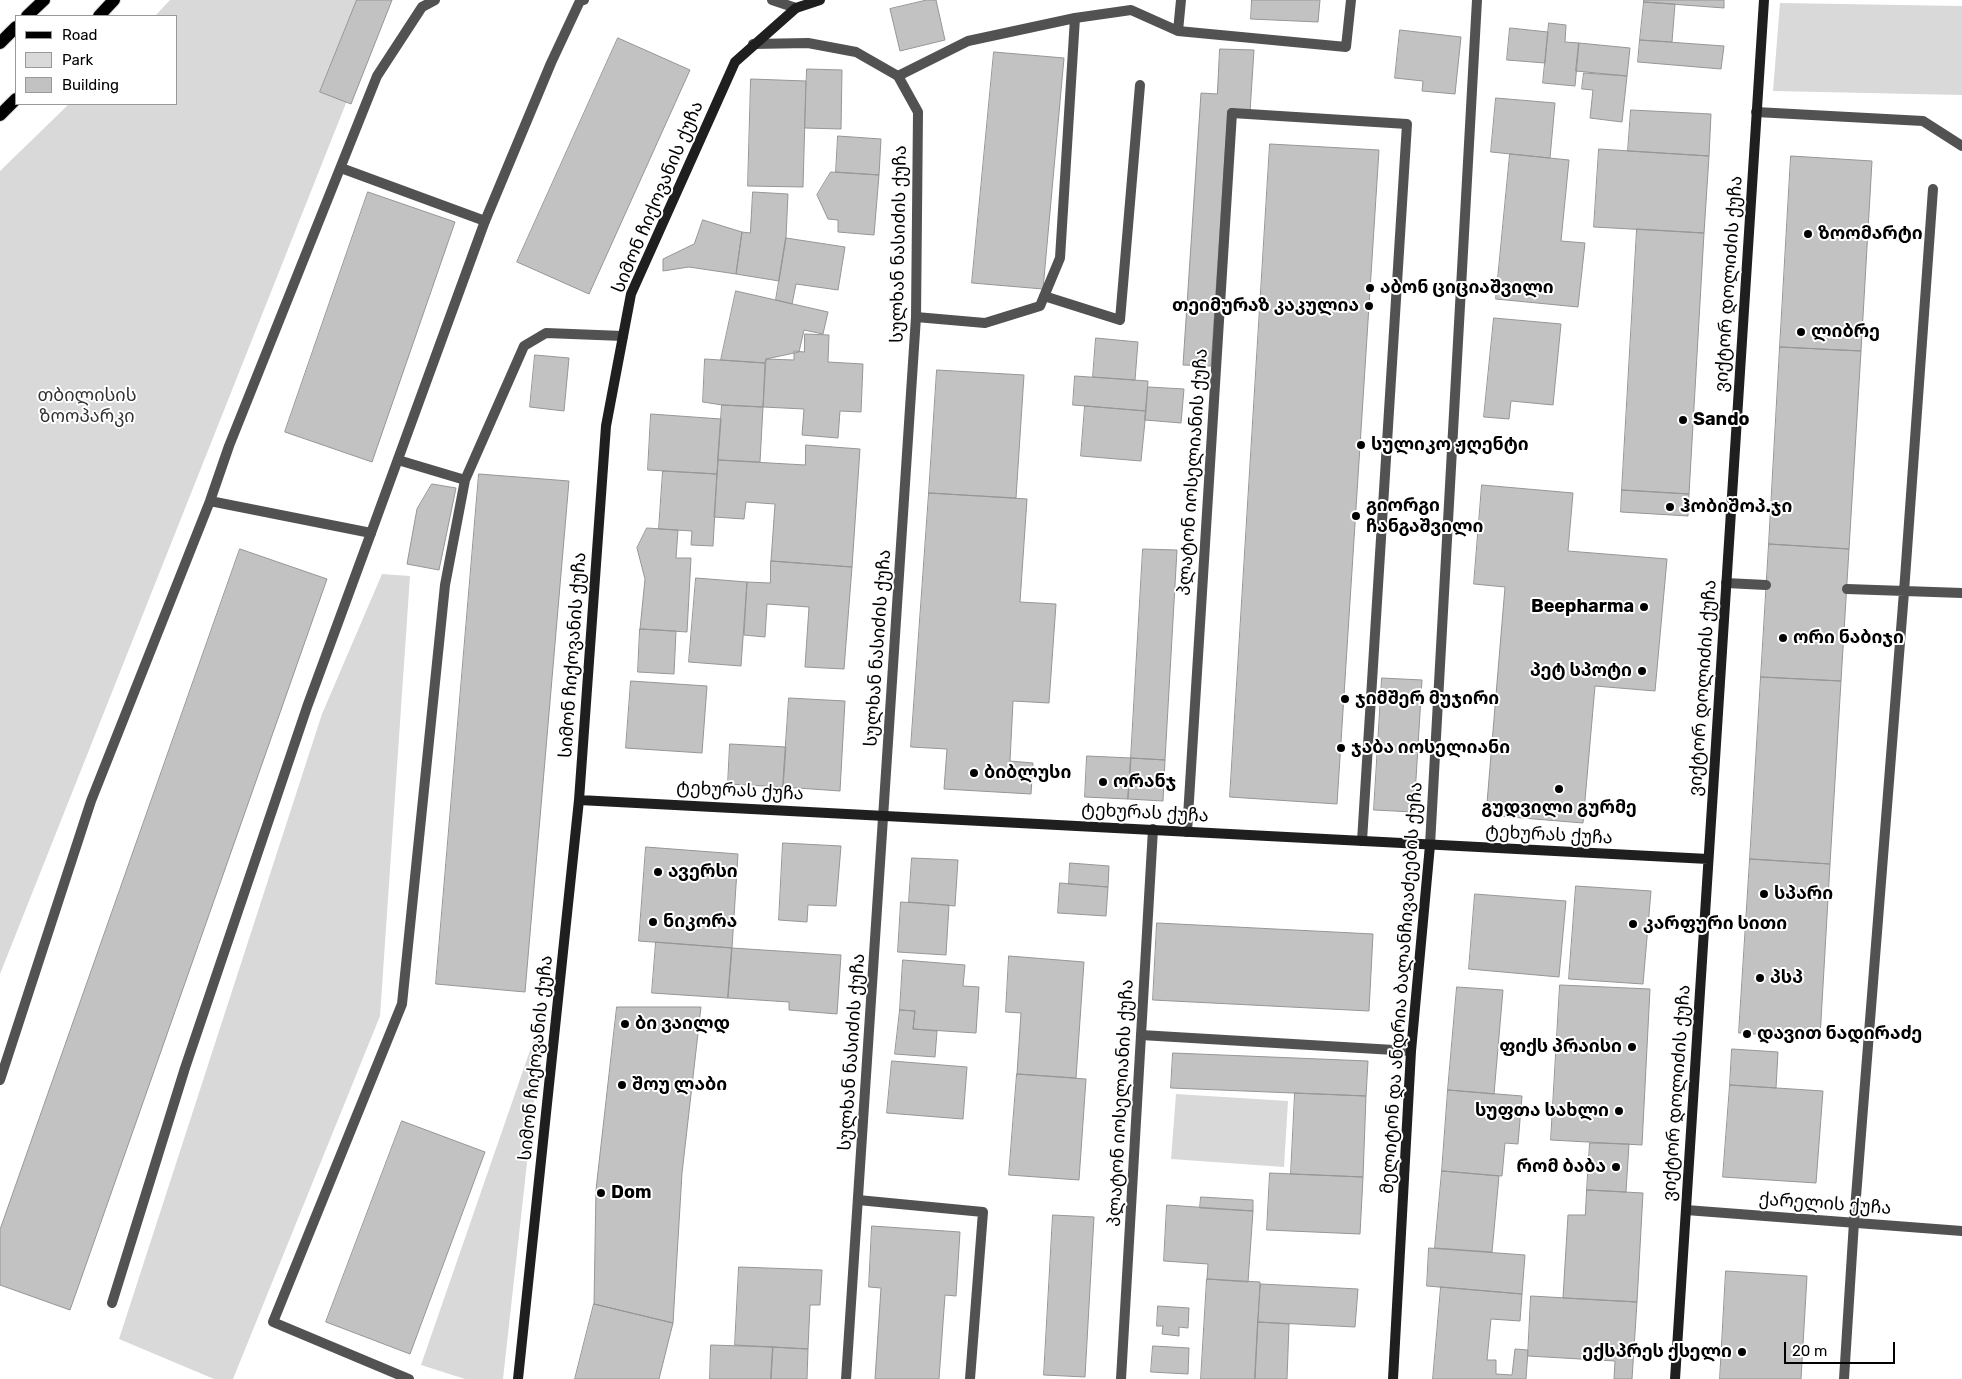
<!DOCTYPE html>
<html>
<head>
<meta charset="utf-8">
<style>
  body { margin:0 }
  #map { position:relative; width:1962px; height:1379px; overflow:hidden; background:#fff; font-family:Rubik,sans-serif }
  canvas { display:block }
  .legend { position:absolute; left:15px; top:15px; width:162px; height:90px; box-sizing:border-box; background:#fff; border:1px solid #999; margin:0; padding:6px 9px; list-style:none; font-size:15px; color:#000 }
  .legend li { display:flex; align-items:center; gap:10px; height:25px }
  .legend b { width:25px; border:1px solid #999 }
  .scale { position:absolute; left:1784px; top:1342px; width:111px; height:22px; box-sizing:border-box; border:2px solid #000; border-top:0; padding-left:6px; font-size:15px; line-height:18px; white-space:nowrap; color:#000; -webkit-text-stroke:4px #fff; paint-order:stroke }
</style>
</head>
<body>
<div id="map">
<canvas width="1962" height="1379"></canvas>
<ul class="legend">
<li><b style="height:6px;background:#000"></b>Road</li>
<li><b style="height:14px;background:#d9d9d9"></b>Park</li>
<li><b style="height:14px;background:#c2c2c2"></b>Building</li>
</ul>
<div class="scale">20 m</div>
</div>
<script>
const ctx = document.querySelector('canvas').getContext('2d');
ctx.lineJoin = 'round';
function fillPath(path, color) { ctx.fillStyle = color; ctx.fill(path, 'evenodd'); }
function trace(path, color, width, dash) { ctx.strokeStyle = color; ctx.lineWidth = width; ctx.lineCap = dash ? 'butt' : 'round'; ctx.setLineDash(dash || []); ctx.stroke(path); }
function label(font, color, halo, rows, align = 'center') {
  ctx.font = font + ' Rubik,"Noto Sans Georgian",sans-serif'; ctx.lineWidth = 4; ctx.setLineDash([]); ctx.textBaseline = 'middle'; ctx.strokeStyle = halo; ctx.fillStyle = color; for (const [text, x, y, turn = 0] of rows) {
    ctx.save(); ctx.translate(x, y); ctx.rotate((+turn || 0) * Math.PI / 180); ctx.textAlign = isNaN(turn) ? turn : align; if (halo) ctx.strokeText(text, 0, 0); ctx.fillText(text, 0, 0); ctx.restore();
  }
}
fillPath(new Path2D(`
  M 170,0 L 387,0 L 0,974 L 0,171 L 69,104 L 176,104 L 176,16 L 155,16 Z
  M 1780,3 L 1962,6 L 1962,95 L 1773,91 Z
  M 382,574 L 410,576 L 380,1016 L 233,1379 L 214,1379 L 119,1339 L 322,714 Z
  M 544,1010 L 503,1379 L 465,1379 L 421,1365 Z
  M 1176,1094 L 1288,1101 L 1284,1167 L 1171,1159 Z`), '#d9d9d9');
const building = new Path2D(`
  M 357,0 L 392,0 L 351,104 L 320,92 Z
  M 927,0 L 936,0 L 945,40 L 900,51 L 890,9 Z
  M 1252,0 L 1320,0 L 1318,22 L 1251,19 Z
  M 1644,0 L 1724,0 L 1724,8 L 1644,2 Z
  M 1644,2 L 1675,4 L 1672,42 L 1640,40 Z
  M 1549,23 L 1566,25 L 1565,42 L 1579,43 L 1575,86 L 1543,83 Z
  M 1510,28 L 1548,32 L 1545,63 L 1507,60 Z
  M 1400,30 L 1461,37 L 1455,94 L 1422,91 L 1423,81 L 1395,78 Z
  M 618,38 L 690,70 L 589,294 L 517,262 Z
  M 1640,40 L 1724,46 L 1721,69 L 1638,62 Z
  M 1579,43 L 1630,48 L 1627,76 L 1576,71 Z
  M 1220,49 L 1254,50 L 1250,112 L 1228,111 L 1211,366 L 1183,365 L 1201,93 L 1217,94 Z
  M 994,52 L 1064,58 L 1043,289 L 972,283 Z
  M 807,69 L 842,70 L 841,129 L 805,128 Z
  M 1584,73 L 1627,76 L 1622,122 L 1590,118 L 1593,90 L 1582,89 Z
  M 751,79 L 806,81 L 803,187 L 748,186 Z
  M 1496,98 L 1555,103 L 1550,158 L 1491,152 Z
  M 1631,110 L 1711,114 L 1709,156 L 1628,151 Z
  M 838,136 L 881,139 L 879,175 L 836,172 Z
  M 1270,144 L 1379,150 L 1337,804 L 1230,797 Z
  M 1599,149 L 1709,156 L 1704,233 L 1594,227 Z
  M 1510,154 L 1569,160 L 1561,241 L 1585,243 L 1578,307 L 1496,299 Z
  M 1791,156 L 1872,161 L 1861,351 L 1780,347 Z
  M 831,172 L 879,175 L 874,235 L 838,232 L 838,220 L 828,219 L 817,195 Z
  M 368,192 L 455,222 L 372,462 L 285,432 Z
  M 753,192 L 788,194 L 786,238 L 779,281 L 736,274 L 742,232 L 750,233 Z
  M 703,220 L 742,232 L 736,274 L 689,267 L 663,271 L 663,259 L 694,244 Z
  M 1637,229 L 1704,233 L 1689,494 L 1622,490 Z
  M 786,238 L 845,247 L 838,290 L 796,284 L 792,304 L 776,300 Z
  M 736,291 L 828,312 L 823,334 L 804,330 L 799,352 L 766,359 L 765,363 L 721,360 Z
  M 1494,318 L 1561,324 L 1553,405 L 1511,401 L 1509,419 L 1484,417 Z
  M 805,334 L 829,335 L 828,362 L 863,364 L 861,412 L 840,411 L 838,438 L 802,435 L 804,409 L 763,407 L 766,359 L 794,360 L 794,351 L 804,352 Z
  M 1096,338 L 1138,342 L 1135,380 L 1093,377 Z
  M 1780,347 L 1861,351 L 1849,549 L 1769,544 Z
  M 535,355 L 569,358 L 564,411 L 530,407 Z
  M 705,359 L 765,363 L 763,407 L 722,405 L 703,402 Z
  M 937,370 L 1024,375 L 1016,498 L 929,493 Z
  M 1075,376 L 1148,381 L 1146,411 L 1073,405 Z
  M 1148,387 L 1184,389 L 1181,423 L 1145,420 Z
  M 722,405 L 763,407 L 760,462 L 718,460 Z
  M 1085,406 L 1146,411 L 1141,461 L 1081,456 Z
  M 651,414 L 721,419 L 717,474 L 648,470 Z
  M 806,445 L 860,449 L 852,567 L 771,561 L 775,504 L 746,502 L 744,519 L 714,517 L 718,460 L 805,465 Z
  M 663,471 L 717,474 L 713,546 L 691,545 L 692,531 L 659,529 Z
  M 479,474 L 569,481 L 525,992 L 436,984 Z
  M 432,484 L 456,488 L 439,570 L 407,564 L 417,509 Z
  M 1482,485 L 1573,493 L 1568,551 L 1667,559 L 1655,691 L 1595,686 L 1583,823 L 1486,815 L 1505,587 L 1474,584 Z
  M 1622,490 L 1689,494 L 1688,516 L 1621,512 Z
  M 929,493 L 1027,499 L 1020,602 L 1056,604 L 1049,703 L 1013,701 L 1010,761 L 1033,763 L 1031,794 L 944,789 L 947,749 L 911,747 Z
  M 647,528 L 678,530 L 676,558 L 691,558 L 687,632 L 640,629 L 645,579 L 637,548 Z
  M 1769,544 L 1849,549 L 1841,681 L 1761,677 Z
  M 240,549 L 327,579 L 70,1310 L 0,1285 L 0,1230 Z
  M 1143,549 L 1177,550 L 1165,760 L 1131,758 Z
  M 771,561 L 852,567 L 844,669 L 805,667 L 809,607 L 767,604 L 765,637 L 744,635 L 747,582 L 770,583 Z
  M 696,578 L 747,582 L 741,666 L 689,662 Z
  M 640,629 L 676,631 L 674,674 L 638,672 Z
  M 1761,677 L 1841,681 L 1830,864 L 1750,859 Z
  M 1382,678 L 1422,680 L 1414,812 L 1374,810 Z
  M 631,681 L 707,686 L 702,753 L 626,748 Z
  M 789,698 L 845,701 L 840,791 L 783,787 Z
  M 730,744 L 786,747 L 783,787 L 728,784 Z
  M 1087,756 L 1131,758 L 1128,799 L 1085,797 Z
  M 1131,758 L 1165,760 L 1163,801 L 1128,799 Z
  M 783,843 L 841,846 L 836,906 L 808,905 L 807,922 L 779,920 Z
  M 646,847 L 738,854 L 732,948 L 639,941 Z
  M 912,858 L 958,860 L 955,906 L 909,902 Z
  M 1750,859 L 1830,864 L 1820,1038 L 1739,1033 Z
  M 1070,863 L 1109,866 L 1108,887 L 1069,884 Z
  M 1060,883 L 1108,887 L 1106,916 L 1058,913 Z
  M 1576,886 L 1651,891 L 1643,984 L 1569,979 Z
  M 1475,894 L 1566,901 L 1559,977 L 1469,969 Z
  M 901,902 L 949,905 L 946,955 L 898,952 Z
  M 1157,923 L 1373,934 L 1369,1011 L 1153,1000 Z
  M 656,942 L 732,948 L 728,998 L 652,993 Z
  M 732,948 L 841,955 L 837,1014 L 789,1010 L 789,1002 L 728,998 Z
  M 1009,956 L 1084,962 L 1076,1078 L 1017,1074 L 1021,1013 L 1006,1012 Z
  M 903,960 L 965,965 L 963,986 L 979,987 L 976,1033 L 913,1029 L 915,1011 L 900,1010 Z
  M 1560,985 L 1650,989 L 1642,1145 L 1551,1140 Z
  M 1457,987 L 1503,990 L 1494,1094 L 1448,1090 Z
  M 617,1007 L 701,1007 L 682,1173 L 673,1323 L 594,1304 L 596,1190 Z
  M 900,1010 L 915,1011 L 913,1029 L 937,1031 L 935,1057 L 895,1054 Z
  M 1732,1049 L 1778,1052 L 1776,1088 L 1730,1085 Z
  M 1173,1053 L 1368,1061 L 1366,1096 L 1171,1088 Z
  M 892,1061 L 967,1067 L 963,1119 L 887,1113 Z
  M 1017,1074 L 1086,1079 L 1079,1180 L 1009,1175 Z
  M 1730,1085 L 1823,1091 L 1816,1183 L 1723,1177 Z
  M 1448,1090 L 1522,1096 L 1518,1144 L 1505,1143 L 1502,1176 L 1442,1171 Z
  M 1295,1093 L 1366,1096 L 1363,1177 L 1291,1174 Z
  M 402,1121 L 485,1152 L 410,1354 L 326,1322 Z
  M 1590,1143 L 1629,1144 L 1626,1192 L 1587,1190 Z
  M 1442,1171 L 1499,1176 L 1492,1252 L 1435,1248 Z
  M 1270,1173 L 1363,1177 L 1360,1234 L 1267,1230 Z
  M 1587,1190 L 1643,1193 L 1637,1302 L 1563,1298 L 1568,1215 L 1585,1215 Z
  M 1201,1197 L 1253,1200 L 1253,1211 L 1200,1208 Z
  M 1167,1205 L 1253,1211 L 1248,1282 L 1207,1279 L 1208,1264 L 1164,1261 Z
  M 1053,1215 L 1094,1217 L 1085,1377 L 1044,1375 Z
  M 872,1226 L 960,1232 L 956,1296 L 945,1295 L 939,1379 L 875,1379 L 881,1288 L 869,1287 Z
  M 1429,1248 L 1525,1255 L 1522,1294 L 1427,1286 Z
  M 739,1267 L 822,1270 L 820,1305 L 810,1305 L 808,1349 L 735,1345 Z
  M 1726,1271 L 1807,1276 L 1801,1379 L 1720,1379 Z
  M 1207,1279 L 1260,1282 L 1255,1379 L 1201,1379 Z
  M 1261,1284 L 1358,1289 L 1355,1327 L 1258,1322 Z
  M 1441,1287 L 1522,1294 L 1520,1321 L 1491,1319 L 1487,1360 L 1496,1360 L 1496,1374 L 1512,1375 L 1515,1349 L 1528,1350 L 1526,1379 L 1433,1379 Z
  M 1531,1296 L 1637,1302 L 1632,1379 L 1614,1379 L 1615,1361 L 1528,1356 Z
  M 594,1304 L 673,1323 L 659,1379 L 575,1379 Z
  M 1158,1306 L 1189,1308 L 1188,1328 L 1179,1327 L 1179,1336 L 1162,1334 L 1163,1326 L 1157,1326 Z
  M 1258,1322 L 1289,1324 L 1287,1379 L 1255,1379 Z
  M 711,1345 L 773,1347 L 771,1379 L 710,1379 Z
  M 1153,1346 L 1189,1348 L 1188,1374 L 1151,1372 Z
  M 773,1347 L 808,1349 L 807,1379 L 771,1379 Z`);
fillPath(building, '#c2c2c2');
trace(building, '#969696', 1);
const primary = new Path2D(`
  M 27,16 L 44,0
  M 99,16 L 114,0
  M 0,43 L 16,27
  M 0,115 L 16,99`);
trace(primary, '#dbdbdb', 14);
trace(new Path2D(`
  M 1181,0 L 1178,31 L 1346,47 L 1351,0
  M 898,76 L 968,41 L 1075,18
  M 1756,112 L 1923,121 L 1962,146
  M 1232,113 L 1407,124 L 1362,841
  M 341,168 L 485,221
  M 1044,296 L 1120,320 L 1140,85
  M 916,317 L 985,323 L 1040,306 L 1060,258 L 1075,18 L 1131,10 L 1178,31
  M 398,460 L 465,480 L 445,585 L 402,1004 L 273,1322 L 409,1379
  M 465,480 L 524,346 L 546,333 L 623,336
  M 1726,583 L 1766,585
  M 1847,589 L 1962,593
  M 1141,1035 L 1411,1051
  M 0,1080 L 91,801 L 210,501 L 229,446 L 377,76 L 422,7 L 435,0
  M 858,1200 L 983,1212 L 970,1379
  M 112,1303 L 185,1068 L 307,707 L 371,533 L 210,501
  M 1844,1379 L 1854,1222 L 1904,592 L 1933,189`), '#525252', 10);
trace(new Path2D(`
  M 772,0 L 796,8
  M 753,44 L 808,43 L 856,52 L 898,76 L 918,112 L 916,317 L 846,1379
  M 371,533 L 485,221 L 551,63 L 580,1 L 584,0
  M 1187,832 L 1232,113
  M 1430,845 L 1477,0
  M 1686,1210 L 1962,1231
  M 1121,1379 L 1153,829`), '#525252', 10);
trace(new Path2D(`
  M 579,800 L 1708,859
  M 518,1379 L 579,800 L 606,426 L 631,294 L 735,62 L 796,8 L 820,0
  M 1393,1379 L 1411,1051 L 1430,845
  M 1675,1379 L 1764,0`), '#1f1f1f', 10);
trace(primary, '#000', 12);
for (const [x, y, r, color] of [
  [1808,234,5,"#000"],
  [1370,288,5,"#000"],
  [1369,306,5,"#000"],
  [1801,332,5,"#000"],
  [1683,420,5,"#000"],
  [1361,445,5,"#000"],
  [1670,507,5,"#000"],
  [1356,516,5,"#000"],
  [1644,607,5,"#000"],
  [1783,638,5,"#000"],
  [1642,671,5,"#000"],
  [1345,699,5,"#000"],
  [1341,748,5,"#000"],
  [974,773,5,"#000"],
  [1103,782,5,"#000"],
  [1559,789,5,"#000"],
  [658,872,5,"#000"],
  [1764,894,5,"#000"],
  [653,922,5,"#000"],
  [1633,924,5,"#000"],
  [1760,978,5,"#000"],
  [625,1024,5,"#000"],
  [1747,1034,5,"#000"],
  [1632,1047,5,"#000"],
  [622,1085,5,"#000"],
  [1619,1111,5,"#000"],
  [1616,1167,5,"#000"],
  [601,1193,5,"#000"],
  [1742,1352,5,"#000"]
]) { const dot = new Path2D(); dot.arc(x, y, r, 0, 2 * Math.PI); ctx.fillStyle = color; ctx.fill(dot); trace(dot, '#fff', 2); }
label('18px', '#000', '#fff', [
  ["სიმონ ჩიქოვანის ქუჩა",658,197,-67],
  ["სულხან ნასიძის ქუჩა",899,244,-89],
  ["ვიქტორ დოლიძის ქუჩა",1729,284,-86],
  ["პლატონ იოსელიანის ქუჩა",1193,472,-86],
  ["სულხან ნასიძის ქუჩა",878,648,-86],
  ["სიმონ ჩიქოვანის ქუჩა",573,655,-86],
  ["ვიქტორ დოლიძის ქუჩა",1703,688,-86],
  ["ტეხურას ქუჩა",740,791,3],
  ["ტეხურას ქუჩა",1145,813,3],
  ["ტეხურას ქუჩა",1549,835,3],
  ["მელიტონ და ანდრია ბალანჩივაძეების ქუჩა",1402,988,-86],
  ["სულხან ნასიძის ქუჩა",852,1052,-86],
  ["სიმონ ჩიქოვანის ქუჩა",536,1058,-84],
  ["ვიქტორ დოლიძის ქუჩა",1677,1093,-86],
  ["პლატონ იოსელიანის ქუჩა",1121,1103,-87],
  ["ქარელის ქუჩა",1825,1204,4]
]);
label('bold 18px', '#000', '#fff', [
  ["ზოომარტი",1818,234],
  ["აბონ ციციაშვილი",1380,288],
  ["თეიმურაზ კაკულია",1359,306,"right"],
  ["ლიბრე",1811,332],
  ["Sando",1693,420],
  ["სულიკო ჟღენტი",1371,445],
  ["გიორგი",1366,506],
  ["ჩანგაშვილი",1366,527],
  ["ჰობიშოპ.ჯი",1680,507],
  ["Beepharma",1634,607,"right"],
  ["ორი ნაბიჯი",1793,638],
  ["პეტ სპოტი",1632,671,"right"],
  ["ჯიმშერ მუჯირი",1355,699],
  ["ჯაბა იოსელიანი",1351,748],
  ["ბიბლუსი",984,773],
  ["ორანჯ",1113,782],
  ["გუდვილი გურმე",1559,808,"center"],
  ["ავერსი",668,872],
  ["სპარი",1774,894],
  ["ნიკორა",663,922],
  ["კარფური სითი",1643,924],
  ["პსპ",1770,978],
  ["ბი ვაილდ",635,1024],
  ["დავით ნადირაძე",1757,1034],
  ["ფიქს პრაისი",1622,1047,"right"],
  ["შოუ ლაბი",632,1085],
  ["სუფთა სახლი",1609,1111,"right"],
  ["რომ ბაბა",1606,1167,"right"],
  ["Dom",611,1193],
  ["ექსპრეს ქსელი",1732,1352,"right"]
], 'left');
label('18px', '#303030', '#fff', [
  ["თბილისის",87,396],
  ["ზოოპარკი",87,417]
]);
</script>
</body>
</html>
